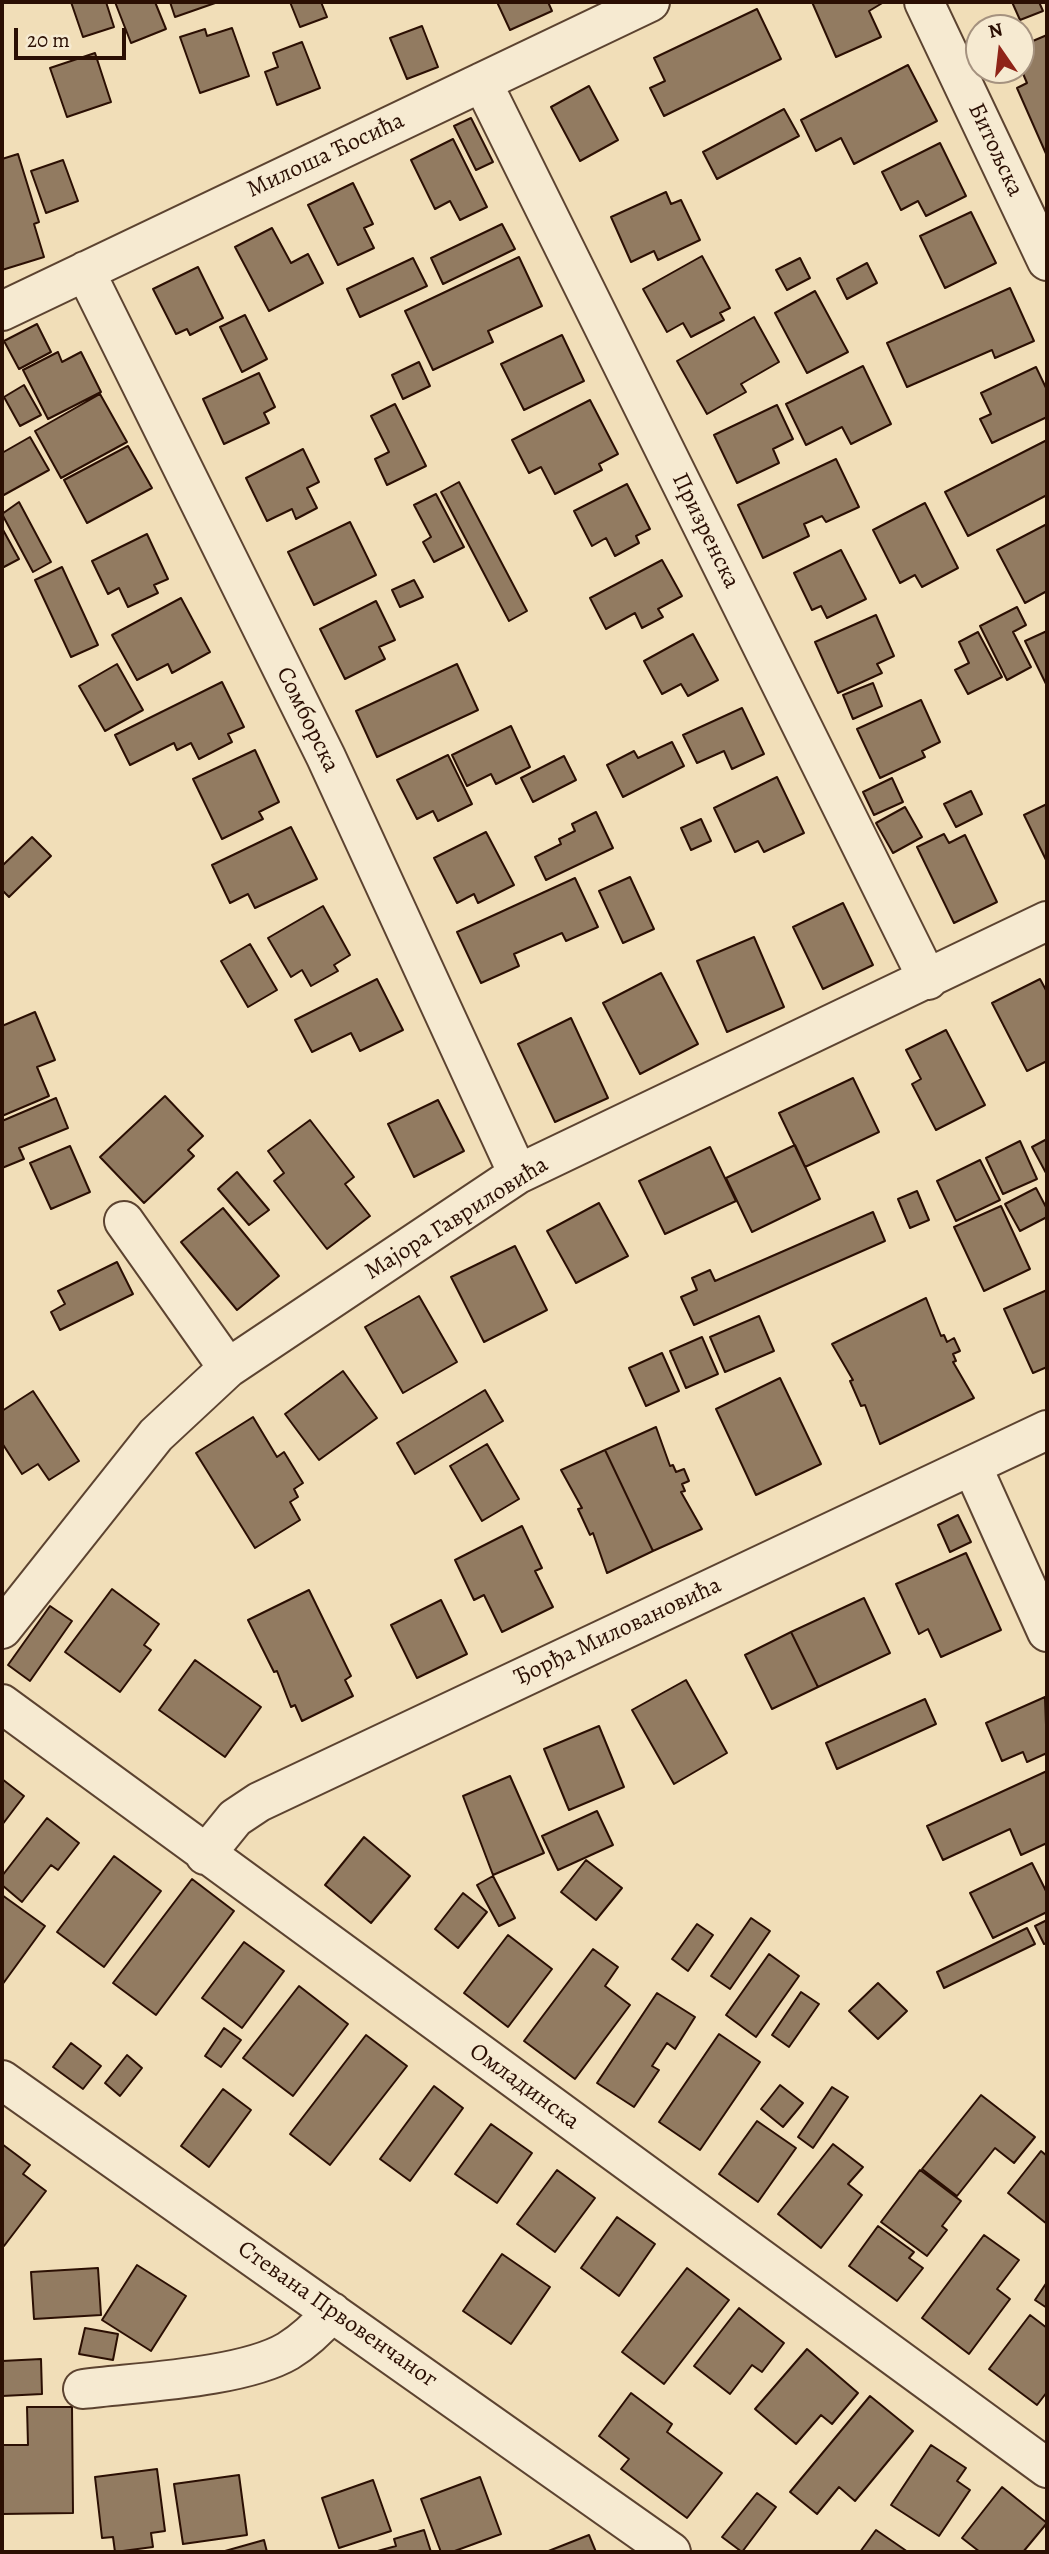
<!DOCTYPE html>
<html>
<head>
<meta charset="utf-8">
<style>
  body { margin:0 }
  #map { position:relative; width:1049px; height:2554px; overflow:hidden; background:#f1deb8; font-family:Alegreya,serif }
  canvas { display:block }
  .frame { position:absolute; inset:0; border:4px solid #2b0f03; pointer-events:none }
  .north { position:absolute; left:965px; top:14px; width:70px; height:70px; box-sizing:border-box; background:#f6ead1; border:2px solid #a5927f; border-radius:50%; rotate:346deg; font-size:19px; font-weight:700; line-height:28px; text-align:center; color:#2b0f03 }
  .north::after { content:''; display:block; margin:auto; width:24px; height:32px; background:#8f2418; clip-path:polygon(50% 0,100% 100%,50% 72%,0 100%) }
  .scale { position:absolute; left:14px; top:28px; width:112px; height:32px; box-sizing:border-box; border:4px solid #2b0f03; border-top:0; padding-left:9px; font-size:21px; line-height:24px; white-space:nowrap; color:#2b0f03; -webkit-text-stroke:5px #f6ead1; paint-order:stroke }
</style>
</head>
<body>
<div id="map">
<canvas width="1049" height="2554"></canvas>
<div class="frame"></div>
<div class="north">N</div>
<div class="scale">20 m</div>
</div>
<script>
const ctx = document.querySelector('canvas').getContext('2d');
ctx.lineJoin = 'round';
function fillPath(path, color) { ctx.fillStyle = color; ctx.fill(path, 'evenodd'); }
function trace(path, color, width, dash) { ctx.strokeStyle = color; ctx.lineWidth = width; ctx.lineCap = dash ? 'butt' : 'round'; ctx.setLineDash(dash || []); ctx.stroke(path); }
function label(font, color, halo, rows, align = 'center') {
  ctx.font = font + ' Alegreya,serif'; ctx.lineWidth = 5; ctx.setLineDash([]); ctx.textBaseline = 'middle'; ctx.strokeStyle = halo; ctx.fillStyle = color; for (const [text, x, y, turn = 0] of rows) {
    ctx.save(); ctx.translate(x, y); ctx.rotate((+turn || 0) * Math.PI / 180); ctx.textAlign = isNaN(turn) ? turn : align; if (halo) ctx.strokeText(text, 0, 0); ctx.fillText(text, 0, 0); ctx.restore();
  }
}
const building = new Path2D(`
  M 71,2 L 106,2 L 114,27 L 83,37 Z
  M 115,2 L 155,2 L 166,29 L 131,43 Z
  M 170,2 L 218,2 L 175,17 Z
  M 290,2 L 321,2 L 327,17 L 300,27 Z
  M 497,2 L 548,2 L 552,11 L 510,30 Z
  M 812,2 L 884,2 L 869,11 L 881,37 L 836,57 Z
  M 1012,2 L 1039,2 L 1043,11 L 1020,20 Z
  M 757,9 L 781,59 L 664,116 L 650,88 L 665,81 L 654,58 Z
  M 422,26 L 438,67 L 407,79 L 390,38 Z
  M 232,28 L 249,76 L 200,93 L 180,37 L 205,29 L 207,36 Z
  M 1047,35 L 1047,156 L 1017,88 L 1027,83 L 1021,69 L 1021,46 Z
  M 302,42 L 320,88 L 277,105 L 265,72 L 278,67 L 273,53 Z
  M 95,53 L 111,102 L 67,117 L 50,68 Z
  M 908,65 L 937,121 L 854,164 L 841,138 L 816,151 L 801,120 Z
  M 589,86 L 618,140 L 580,161 L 551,107 Z
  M 784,109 L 799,136 L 717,179 L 703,152 Z
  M 471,118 L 493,162 L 476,170 L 454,126 Z
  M 453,139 L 487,207 L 460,220 L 450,201 L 435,209 L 411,160 Z
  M 940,143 L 966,196 L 926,216 L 918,201 L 901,210 L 882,172 Z
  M 18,154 L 39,222 L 34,224 L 44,257 L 2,270 L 2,159 Z
  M 63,160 L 78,201 L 46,213 L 31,171 Z
  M 353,183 L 373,224 L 364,228 L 374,248 L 338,265 L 308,205 Z
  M 666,192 L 671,204 L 681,200 L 700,240 L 658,260 L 654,251 L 631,262 L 611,217 Z
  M 971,212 L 996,263 L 945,288 L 920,236 Z
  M 502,224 L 515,249 L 443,284 L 431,258 Z
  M 272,228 L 291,263 L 308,254 L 323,283 L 269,311 L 235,247 Z
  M 702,256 L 730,308 L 720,313 L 724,320 L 691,337 L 683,323 L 667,332 L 643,289 Z
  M 519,257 L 542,306 L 488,331 L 493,342 L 433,370 L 405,311 Z
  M 413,258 L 427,286 L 360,317 L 347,289 Z
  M 800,258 L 810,278 L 787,290 L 776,270 Z
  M 867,263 L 877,283 L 847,299 L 837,279 Z
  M 198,267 L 223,318 L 190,335 L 187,329 L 176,334 L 153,289 Z
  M 1010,288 L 1034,341 L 995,358 L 992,350 L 907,387 L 887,343 Z
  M 815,291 L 848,352 L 807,373 L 775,313 Z
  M 245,315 L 267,359 L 242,372 L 220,327 Z
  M 754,317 L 779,362 L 741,384 L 746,392 L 707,414 L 677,361 Z
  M 37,324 L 51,352 L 19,369 L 4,341 Z
  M 562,335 L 584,381 L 524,410 L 501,364 Z
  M 58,352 L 62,362 L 81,352 L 101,392 L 48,419 L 23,370 Z
  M 419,362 L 430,386 L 403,399 L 392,375 Z
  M 863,366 L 891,424 L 851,444 L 842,427 L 806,445 L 786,404 Z
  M 1036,367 L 1047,390 L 1047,417 L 992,443 L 980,419 L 991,414 L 981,393 Z
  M 259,373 L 275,407 L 264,413 L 269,423 L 224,444 L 203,399 Z
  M 24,385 L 41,415 L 20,426 L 4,397 Z
  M 100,394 L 127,442 L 61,478 L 35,431 Z
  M 590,400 L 618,454 L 599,464 L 602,470 L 555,494 L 541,467 L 529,473 L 512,440 Z
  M 395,404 L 426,466 L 387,485 L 375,459 L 389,452 L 371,416 Z
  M 777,405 L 793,439 L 773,449 L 779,463 L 737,483 L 714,435 Z
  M 30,437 L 49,470 L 2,496 L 2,453 Z
  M 1047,440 L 1047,495 L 968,536 L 945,492 Z
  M 128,446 L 152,488 L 87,523 L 64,480 Z
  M 303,449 L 319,482 L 307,488 L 317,508 L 296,519 L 292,509 L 267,521 L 246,478 Z
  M 836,459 L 859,507 L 826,522 L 822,516 L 804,524 L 809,536 L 763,558 L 738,505 Z
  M 459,482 L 527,611 L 509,621 L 441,492 Z
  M 627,484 L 650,529 L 636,536 L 639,543 L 615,556 L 606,538 L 592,546 L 574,511 Z
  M 436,494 L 464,547 L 434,562 L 423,542 L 431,537 L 414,505 Z
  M 19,502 L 51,562 L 33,572 L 2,514 Z
  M 925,503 L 958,568 L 922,587 L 915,575 L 900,583 L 873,530 Z
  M 350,522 L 376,575 L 314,605 L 288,552 Z
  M 1047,524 L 1047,591 L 1025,603 L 997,550 Z
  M 2,528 L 19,559 L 2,568 Z
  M 147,534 L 168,579 L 154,585 L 158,593 L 128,607 L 119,588 L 108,594 L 92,561 Z
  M 841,550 L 866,599 L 827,618 L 821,606 L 812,610 L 794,573 Z
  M 662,560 L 682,596 L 658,609 L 663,617 L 642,628 L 635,613 L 606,629 L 590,598 Z
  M 62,567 L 98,645 L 71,657 L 35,580 Z
  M 414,580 L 423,597 L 400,607 L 392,590 Z
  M 181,598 L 210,652 L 172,673 L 168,664 L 137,680 L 112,635 Z
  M 376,601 L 395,640 L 379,647 L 385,659 L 345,679 L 320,629 Z
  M 1017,607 L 1026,625 L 1013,632 L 1031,667 L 1007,680 L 980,626 Z
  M 876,615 L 894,656 L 877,664 L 882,673 L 838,693 L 815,642 Z
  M 1047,631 L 1047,686 L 1025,641 Z
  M 978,632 L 1002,677 L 968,694 L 955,670 L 969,663 L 959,642 Z
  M 693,634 L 718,680 L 688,696 L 681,684 L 662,694 L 644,661 Z
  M 117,664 L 143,710 L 105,731 L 79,686 Z
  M 457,664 L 478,710 L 377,757 L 356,711 Z
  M 222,682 L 244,727 L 228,734 L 232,742 L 199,759 L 191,743 L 177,750 L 174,743 L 130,765 L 115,735 Z
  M 873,683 L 882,706 L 853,719 L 843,695 Z
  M 921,700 L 940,742 L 922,751 L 925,757 L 880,778 L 857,729 Z
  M 742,708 L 764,754 L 732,769 L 724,751 L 697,763 L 683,735 Z
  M 511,726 L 530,767 L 496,784 L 491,774 L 467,786 L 452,755 Z
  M 672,742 L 684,766 L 623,797 L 607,765 L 634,751 L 638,758 Z
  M 255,750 L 279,802 L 259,812 L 263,819 L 222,839 L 193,779 Z
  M 448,755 L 472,804 L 438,821 L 433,811 L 417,819 L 397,780 Z
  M 564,756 L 576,780 L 533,802 L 521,778 Z
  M 777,777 L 804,833 L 764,852 L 758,841 L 735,852 L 714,808 Z
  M 892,778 L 903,802 L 874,815 L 863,792 Z
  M 971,791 L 982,814 L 956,827 L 944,804 Z
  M 1047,804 L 1047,862 L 1024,815 Z
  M 905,807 L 922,837 L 893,853 L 876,823 Z
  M 596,812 L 613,848 L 546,880 L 535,857 L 561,844 L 559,839 L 575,831 L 572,824 Z
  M 701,819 L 711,841 L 691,850 L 681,828 Z
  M 291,827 L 317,879 L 255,908 L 248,894 L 230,903 L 212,865 Z
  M 486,832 L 514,885 L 478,903 L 474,894 L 457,903 L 434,858 Z
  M 944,834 L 949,843 L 965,835 L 997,902 L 954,923 L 917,847 Z
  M 32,837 L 51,856 L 9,897 L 2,890 L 2,866 Z
  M 630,877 L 654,929 L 623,943 L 599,891 Z
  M 575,878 L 598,927 L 566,941 L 562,933 L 514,954 L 519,966 L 481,983 L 457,932 Z
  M 843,903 L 873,965 L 823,989 L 793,927 Z
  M 323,906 L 350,955 L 334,965 L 338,971 L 311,986 L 302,970 L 291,977 L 268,938 Z
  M 754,937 L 784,1007 L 727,1032 L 697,961 Z
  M 250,944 L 277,990 L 248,1007 L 221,961 Z
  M 661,973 L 698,1044 L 640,1074 L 603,1003 Z
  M 377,979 L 403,1030 L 360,1051 L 351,1033 L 312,1052 L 295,1020 Z
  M 1040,979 L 1047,992 L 1047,1061 L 1027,1071 L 992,1003 Z
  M 35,1012 L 55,1060 L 37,1067 L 49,1096 L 2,1116 L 2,1026 Z
  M 571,1018 L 608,1098 L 555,1122 L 518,1044 Z
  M 946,1030 L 985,1105 L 936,1130 L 912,1084 L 921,1079 L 906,1050 Z
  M 853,1078 L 879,1132 L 805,1167 L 779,1113 Z
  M 165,1096 L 203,1136 L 188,1150 L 194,1156 L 144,1203 L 100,1157 Z
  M 56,1098 L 68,1128 L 19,1148 L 24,1159 L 2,1168 L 2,1121 Z
  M 438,1100 L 464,1151 L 414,1177 L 388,1124 Z
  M 310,1120 L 354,1177 L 345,1184 L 370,1216 L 327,1249 L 274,1181 L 284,1173 L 268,1151 Z
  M 1047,1139 L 1047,1172 L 1046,1173 L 1032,1147 Z
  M 1020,1141 L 1037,1179 L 1003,1194 L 986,1158 Z
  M 795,1145 L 820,1199 L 752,1232 L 726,1178 Z
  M 70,1146 L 90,1192 L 51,1209 L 30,1163 Z
  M 710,1147 L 736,1201 L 665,1234 L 639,1181 Z
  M 980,1160 L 1000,1200 L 956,1221 L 937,1181 Z
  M 237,1172 L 269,1210 L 249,1225 L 218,1189 Z
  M 1036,1188 L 1047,1209 L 1047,1217 L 1020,1231 L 1005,1204 Z
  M 917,1191 L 929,1220 L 910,1228 L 898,1199 Z
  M 599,1203 L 628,1256 L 576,1283 L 547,1231 Z
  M 1001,1206 L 1030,1269 L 984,1291 L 954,1227 Z
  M 223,1208 L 279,1276 L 237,1310 L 181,1242 Z
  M 873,1212 L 885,1241 L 694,1325 L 681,1297 L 697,1290 L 692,1278 L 710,1270 L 715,1281 Z
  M 515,1246 L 547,1310 L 484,1342 L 451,1277 Z
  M 117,1262 L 133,1294 L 60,1330 L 51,1312 L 65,1304 L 58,1291 Z
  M 1047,1290 L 1047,1367 L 1033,1373 L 1004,1309 Z
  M 419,1296 L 457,1362 L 403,1393 L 365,1327 Z
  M 926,1298 L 941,1336 L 944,1335 L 947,1342 L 954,1338 L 960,1351 L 953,1354 L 956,1361 L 953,1362 L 974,1398 L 880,1444 L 865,1405 L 861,1406 L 850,1381 L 853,1380 L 832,1344 Z
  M 759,1316 L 774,1351 L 725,1372 L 710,1337 Z
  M 702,1337 L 718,1374 L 686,1388 L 670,1351 Z
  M 662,1353 L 679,1391 L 646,1406 L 629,1368 Z
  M 343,1371 L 377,1418 L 319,1460 L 285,1414 Z
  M 780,1378 L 821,1464 L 756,1495 L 716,1409 Z
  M 485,1390 L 503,1421 L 415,1474 L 397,1443 Z
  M 33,1391 L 79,1461 L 49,1480 L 38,1464 L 22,1474 L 2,1443 L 2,1411 Z
  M 253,1417 L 277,1457 L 284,1452 L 303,1483 L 294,1489 L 298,1497 L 290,1502 L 300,1520 L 255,1548 L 196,1453 Z
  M 656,1427 L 670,1466 L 673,1465 L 676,1472 L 684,1469 L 689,1481 L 682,1484 L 685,1491 L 681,1492 L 702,1529 L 653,1551 L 605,1450 Z
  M 487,1444 L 519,1499 L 482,1521 L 450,1466 Z
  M 605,1450 L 653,1551 L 607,1573 L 593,1533 L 590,1535 L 578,1509 L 582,1508 L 561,1470 Z
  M 958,1515 L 971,1542 L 950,1552 L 938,1525 Z
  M 522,1526 L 542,1568 L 535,1571 L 553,1607 L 502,1632 L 484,1595 L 474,1600 L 455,1560 Z
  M 966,1553 L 1001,1630 L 941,1657 L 928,1629 L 919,1634 L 896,1584 Z
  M 112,1589 L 159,1624 L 144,1645 L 151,1650 L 120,1692 L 65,1652 Z
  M 309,1590 L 351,1676 L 345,1680 L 353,1696 L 302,1721 L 295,1705 L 291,1707 L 277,1671 L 274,1672 L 248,1620 Z
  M 864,1598 L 890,1653 L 818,1687 L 791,1632 Z
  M 441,1600 L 467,1654 L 417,1678 L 391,1625 Z
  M 50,1606 L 72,1621 L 30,1681 L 8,1665 Z
  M 791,1632 L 818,1687 L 772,1709 L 745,1655 Z
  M 195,1660 L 261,1707 L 225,1757 L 159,1710 Z
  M 686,1680 L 727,1753 L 674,1784 L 632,1710 Z
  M 1045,1697 L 1047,1753 L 1027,1762 L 1023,1752 L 1002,1761 L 986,1723 Z
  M 925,1699 L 936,1724 L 837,1769 L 826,1743 Z
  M 599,1726 L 624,1787 L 569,1810 L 544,1749 Z
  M 1047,1771 L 1047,1843 L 1021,1855 L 1010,1829 L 943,1860 L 927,1826 Z
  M 510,1776 L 544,1853 L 493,1875 L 463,1796 Z
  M 2,1779 L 24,1796 L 2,1825 Z
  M 597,1811 L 613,1845 L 558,1870 L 542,1836 Z
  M 47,1818 L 79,1843 L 58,1870 L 51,1865 L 22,1902 L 2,1885 L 2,1876 Z
  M 364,1837 L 410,1876 L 371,1923 L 325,1885 Z
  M 114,1856 L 161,1891 L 104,1967 L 57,1932 Z
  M 586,1860 L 622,1888 L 596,1920 L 561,1892 Z
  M 1032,1863 L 1047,1893 L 1047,1912 L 993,1938 L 970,1893 Z
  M 493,1876 L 515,1918 L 499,1926 L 477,1885 Z
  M 192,1879 L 234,1911 L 156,2015 L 113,1983 Z
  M 463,1893 L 487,1912 L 458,1948 L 435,1929 Z
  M 2,1895 L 45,1926 L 2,1985 Z
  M 751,1918 L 770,1931 L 730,1989 L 711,1976 Z
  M 1047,1920 L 1047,1943 L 1044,1944 L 1035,1926 Z
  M 697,1924 L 713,1935 L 688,1971 L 672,1959 Z
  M 1027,1928 L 1035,1944 L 944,1988 L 937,1972 Z
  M 508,1935 L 552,1969 L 508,2027 L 464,1993 Z
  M 244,1942 L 284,1971 L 242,2028 L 202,1998 Z
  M 593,1949 L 618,1967 L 605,1986 L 630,2005 L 575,2079 L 524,2041 Z
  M 769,1954 L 799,1976 L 756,2037 L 726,2015 Z
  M 878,1983 L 907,2011 L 878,2039 L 849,2011 Z
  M 299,1986 L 348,2024 L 293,2096 L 243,2058 Z
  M 801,1992 L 819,2004 L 789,2047 L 772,2035 Z
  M 657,1993 L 695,2017 L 675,2049 L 667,2043 L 652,2066 L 659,2070 L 634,2107 L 597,2083 Z
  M 224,2028 L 241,2040 L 221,2067 L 205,2056 Z
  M 719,2034 L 760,2062 L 700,2150 L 659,2122 Z
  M 366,2035 L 407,2066 L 330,2165 L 290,2134 Z
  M 71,2043 L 101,2066 L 83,2089 L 53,2067 Z
  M 127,2055 L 142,2068 L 120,2096 L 105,2083 Z
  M 780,2085 L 803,2103 L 783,2127 L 761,2109 Z
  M 434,2086 L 463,2108 L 410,2181 L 380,2159 Z
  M 832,2087 L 848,2097 L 813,2148 L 798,2137 Z
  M 223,2089 L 251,2110 L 209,2167 L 181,2146 Z
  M 981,2095 L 1035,2137 L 1014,2163 L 995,2148 L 957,2196 L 922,2169 Z
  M 757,2121 L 796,2148 L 758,2202 L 719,2174 Z
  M 491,2124 L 532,2153 L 497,2203 L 455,2174 Z
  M 2,2144 L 30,2165 L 23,2174 L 46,2191 L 4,2246 L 2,2244 Z
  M 833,2144 L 863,2167 L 848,2184 L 862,2195 L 821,2248 L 778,2214 Z
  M 1041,2151 L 1047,2156 L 1047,2224 L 1008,2193 Z
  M 557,2170 L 595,2198 L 555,2252 L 517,2224 Z
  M 920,2170 L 961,2201 L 942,2226 L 947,2230 L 927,2256 L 881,2222 Z
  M 617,2217 L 655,2244 L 619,2296 L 581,2268 Z
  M 878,2226 L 914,2252 L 909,2258 L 923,2268 L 897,2301 L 849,2266 Z
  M 984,2235 L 1019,2260 L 997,2289 L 1010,2299 L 969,2354 L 922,2318 Z
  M 502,2254 L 550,2287 L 511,2344 L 463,2311 Z
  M 137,2265 L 186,2296 L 151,2351 L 102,2320 Z
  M 98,2268 L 101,2315 L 34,2319 L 31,2272 Z
  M 687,2268 L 729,2300 L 664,2384 L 622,2352 Z
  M 1047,2282 L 1047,2308 L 1035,2300 Z
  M 739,2308 L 784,2343 L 762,2372 L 752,2365 L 730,2394 L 694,2366 Z
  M 1030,2315 L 1047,2328 L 1047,2392 L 1037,2405 L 989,2369 Z
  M 85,2328 L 118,2334 L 113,2360 L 79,2354 Z
  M 807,2349 L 858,2393 L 832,2424 L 821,2415 L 796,2444 L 755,2409 Z
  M 41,2359 L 42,2394 L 2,2396 L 2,2361 Z
  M 631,2393 L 672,2424 L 667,2432 L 722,2473 L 687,2518 L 621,2469 L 629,2459 L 599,2436 Z
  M 870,2396 L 913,2431 L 855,2501 L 839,2487 L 817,2514 L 790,2492 Z
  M 27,2407 L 72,2407 L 73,2513 L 2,2514 L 2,2445 L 28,2445 Z
  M 931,2445 L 966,2468 L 957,2481 L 970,2490 L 939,2536 L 891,2505 Z
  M 157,2469 L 165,2531 L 151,2533 L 153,2547 L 115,2552 L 113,2537 L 102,2538 L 95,2477 Z
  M 239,2475 L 247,2535 L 183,2544 L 174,2484 Z
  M 480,2477 L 501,2534 L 452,2552 L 441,2552 L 421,2499 Z
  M 373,2480 L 391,2531 L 339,2548 L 322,2498 Z
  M 1002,2487 L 1047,2523 L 1023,2552 L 980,2552 L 962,2538 Z
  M 757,2493 L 776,2507 L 742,2552 L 722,2537 Z
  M 424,2530 L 431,2552 L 374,2552 L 396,2546 L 394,2539 Z
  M 876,2530 L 908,2552 L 860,2552 Z
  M 589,2535 L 596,2552 L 546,2552 Z
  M 264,2540 L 267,2552 L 226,2552 L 225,2551 Z`);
fillPath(building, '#927b61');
trace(building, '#2b0f03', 2);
const minor = new Path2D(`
  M 924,2 L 1047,261
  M 482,82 L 928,980
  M 85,271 L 326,757 L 518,1174
  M 2,311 L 650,2
  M 124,1221 L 228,1368
  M 972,1466 L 1047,1632
  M 2,1629 L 156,1435 L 228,1368 L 518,1174 L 1047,921
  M 2,1704 L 1047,2468
  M 205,1855 L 235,1818 L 259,1802 L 1047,1430
  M 2,2080 L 671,2552
  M 83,2389 C 139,2382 242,2378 288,2351 C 306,2340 319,2327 332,2312`);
trace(minor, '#5c4330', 42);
trace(minor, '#f6ead1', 38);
label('24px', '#2b0f03', '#f6ead1', [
  ["Битољска",995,150,65],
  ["Милоша Ћосића",326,156,-25],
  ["Призренска",705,531,64],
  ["Сомборска",307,720,64],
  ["Мајора Гавриловића",457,1219,-32],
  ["Ђорђа Миловановића",618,1632,-25],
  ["Омладинска",524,2087,36],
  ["Стевана Првовенчаног",337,2315,35]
]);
</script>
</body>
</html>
